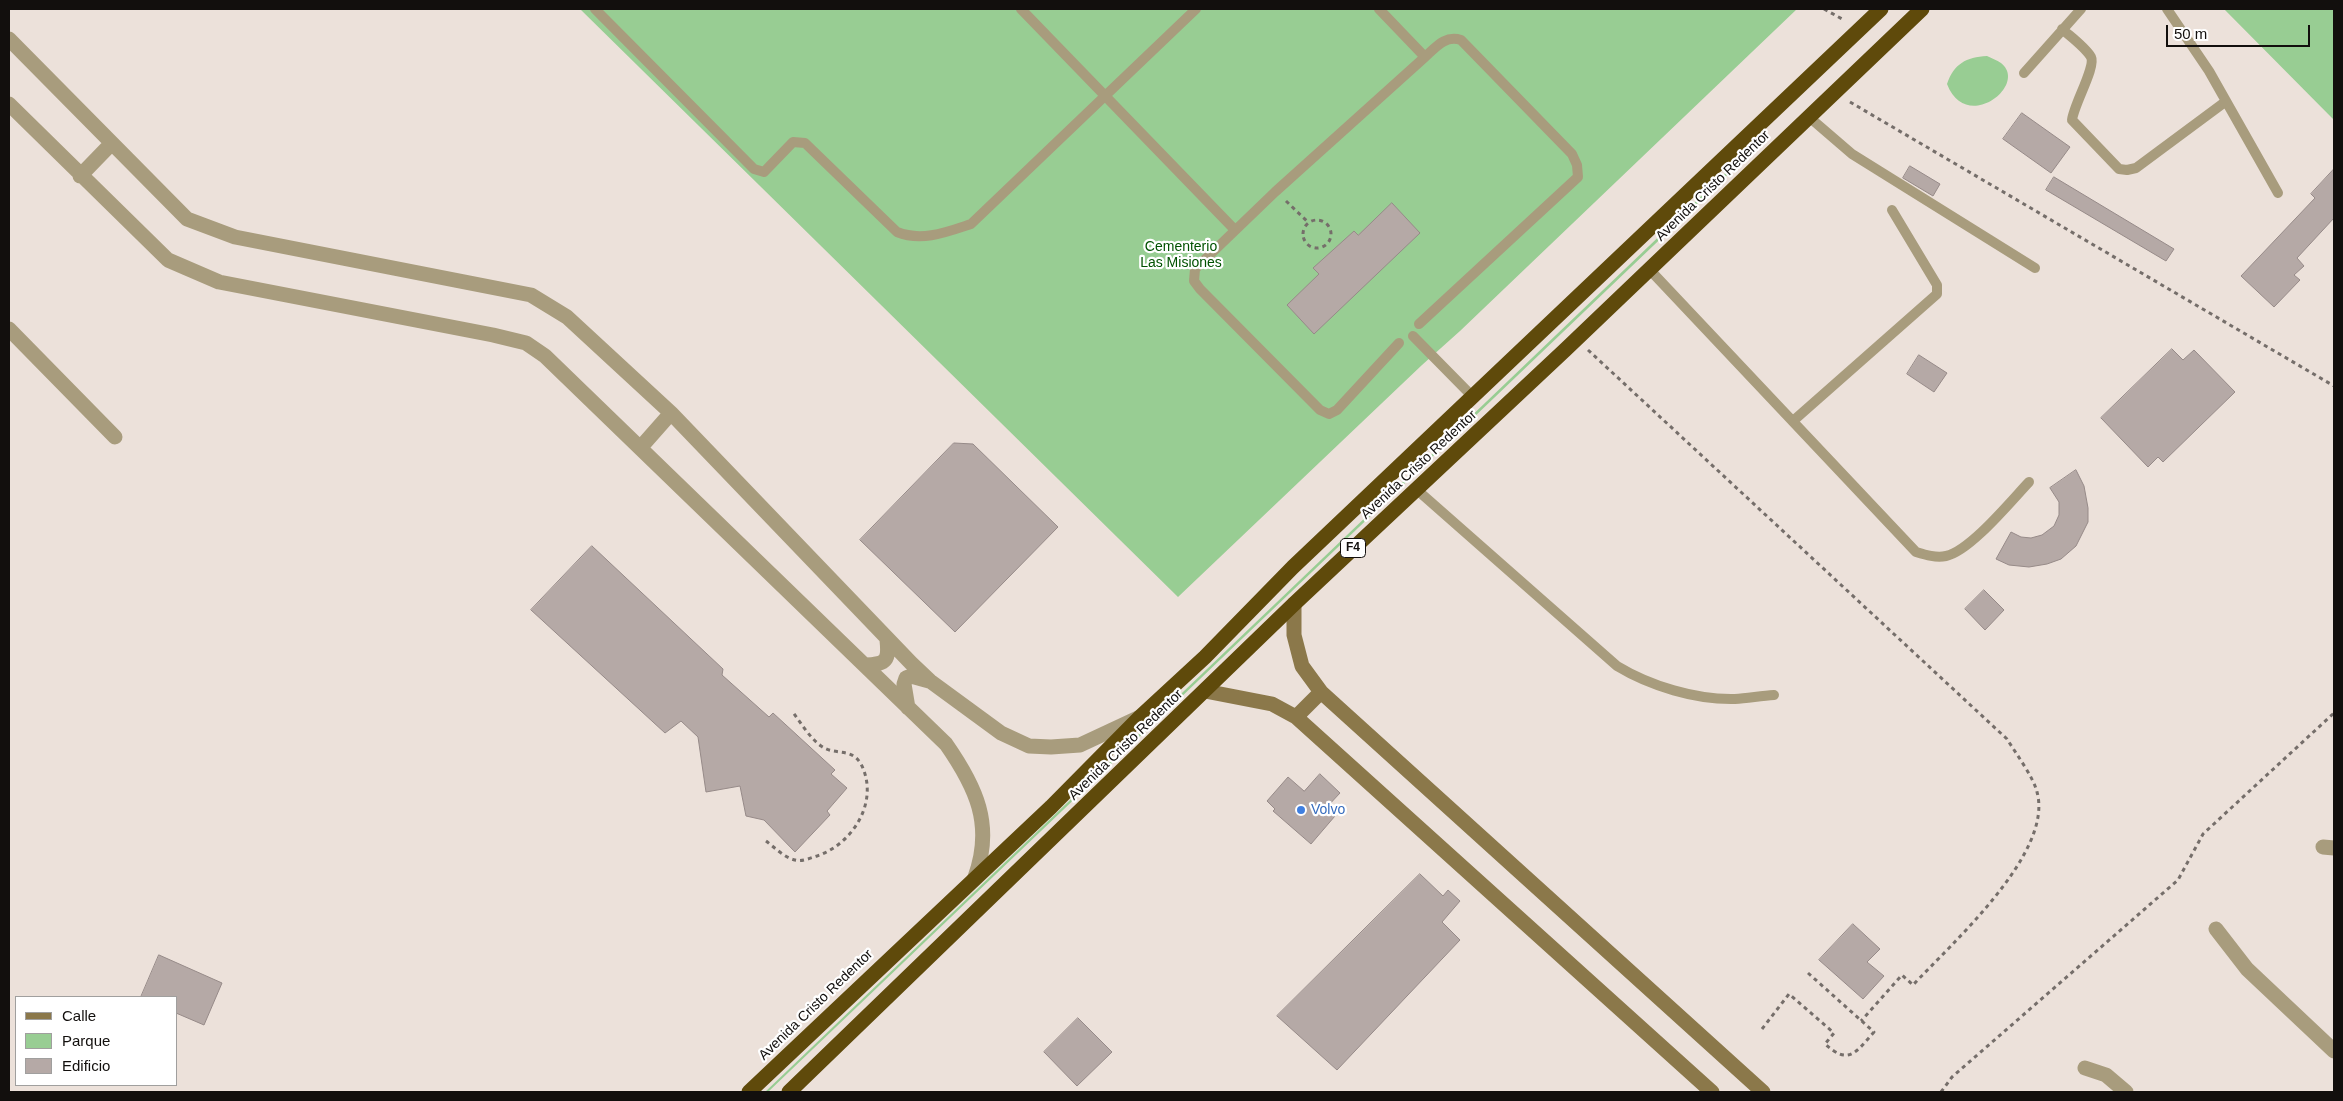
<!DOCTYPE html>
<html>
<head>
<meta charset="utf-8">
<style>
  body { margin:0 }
  #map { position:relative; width:2343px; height:1101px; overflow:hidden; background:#ece1da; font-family:Helvetica,sans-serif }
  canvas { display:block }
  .frame { position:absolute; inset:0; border:10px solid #120f0d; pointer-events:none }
  .legend { position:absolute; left:15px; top:996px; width:162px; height:90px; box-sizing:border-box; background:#fff; border:1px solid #a09f9e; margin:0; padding:6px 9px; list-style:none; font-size:15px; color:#120f0d }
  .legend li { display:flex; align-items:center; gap:10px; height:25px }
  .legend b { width:25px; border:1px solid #a09f9e }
  .scale { position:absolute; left:2166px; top:25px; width:144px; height:22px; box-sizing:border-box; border:2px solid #120f0d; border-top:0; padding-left:6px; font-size:15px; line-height:18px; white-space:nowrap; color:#120f0d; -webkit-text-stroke:4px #fff; paint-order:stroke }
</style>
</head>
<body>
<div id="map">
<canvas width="2343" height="1101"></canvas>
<div class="frame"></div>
<ul class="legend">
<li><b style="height:6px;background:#8b784a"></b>Calle</li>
<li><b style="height:14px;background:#98cd93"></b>Parque</li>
<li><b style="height:14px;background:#b5a9a6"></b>Edificio</li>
</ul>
<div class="scale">50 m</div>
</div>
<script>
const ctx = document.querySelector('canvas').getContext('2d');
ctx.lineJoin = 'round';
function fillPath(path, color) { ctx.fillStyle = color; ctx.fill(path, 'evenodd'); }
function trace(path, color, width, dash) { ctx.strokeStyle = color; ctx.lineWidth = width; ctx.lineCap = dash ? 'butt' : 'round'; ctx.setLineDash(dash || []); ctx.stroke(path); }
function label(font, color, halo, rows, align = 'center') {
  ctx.font = font + ' Helvetica,sans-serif'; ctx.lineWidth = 4.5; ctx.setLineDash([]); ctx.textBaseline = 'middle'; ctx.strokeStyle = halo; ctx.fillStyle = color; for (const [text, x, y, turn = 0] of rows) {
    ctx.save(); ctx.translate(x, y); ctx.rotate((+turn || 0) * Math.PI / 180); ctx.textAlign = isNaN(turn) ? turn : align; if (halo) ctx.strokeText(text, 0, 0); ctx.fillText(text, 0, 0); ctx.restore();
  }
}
fillPath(new Path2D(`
  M 580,9 L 1797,9 L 1460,331 L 1422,365 L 1178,597 Z
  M 2224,9 L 2334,9 L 2334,120 Z
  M 1987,56 C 1991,58 1997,60 2001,63 C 2029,85 1966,134 1947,84 C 1954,64 1966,57 1987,56 Z
  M 1742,157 L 1744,159 L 768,1092 L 765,1092 Z`), '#98cd93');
const building = new Path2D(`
  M 2022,113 L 2070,147 L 2051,173 L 2003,139 Z
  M 1910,166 L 1940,184 L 1933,196 L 1903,178 Z
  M 2334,169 L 2334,218 L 2297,258 L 2304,266 L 2294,275 L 2300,280 L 2274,307 L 2241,276 L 2315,198 L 2311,194 Z
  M 2054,177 L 2174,249 L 2166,261 L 2046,190 Z
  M 1392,203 L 1420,233 L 1314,334 L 1287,305 L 1319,274 L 1313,268 L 1354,231 L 1358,235 Z
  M 2172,349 L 2183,360 L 2194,350 L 2235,392 L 2163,462 L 2158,457 L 2148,467 L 2101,418 Z
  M 1919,355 L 1947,373 L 1934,392 L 1907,374 Z
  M 954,443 L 973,444 L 1058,527 L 955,632 L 860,540 Z
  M 2076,470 L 2084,486 L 2088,508 L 2088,522 L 2076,546 L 2061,559 L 2047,564 L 2029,567 L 2009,565 L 1996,559 L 2011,532 L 2021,537 L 2031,538 L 2042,535 L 2054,526 L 2059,515 L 2059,502 L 2050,488 Z
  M 592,546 L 723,669 L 722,675 L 769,717 L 773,713 L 835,770 L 831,774 L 847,788 L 827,811 L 830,815 L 795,852 L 764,820 L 746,816 L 740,786 L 706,792 L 698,737 L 681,721 L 665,733 L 531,610 Z
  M 1984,590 L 2004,610 L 1985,630 L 1965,609 Z
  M 1320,774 L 1340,793 L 1326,808 L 1335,816 L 1311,844 L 1273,811 L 1275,809 L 1267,801 L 1288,777 L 1304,791 Z
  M 1420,874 L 1443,896 L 1448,890 L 1460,901 L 1442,922 L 1460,940 L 1337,1070 L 1277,1016 Z
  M 1853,924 L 1880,949 L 1867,962 L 1884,976 L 1863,999 L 1819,960 Z
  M 159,955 L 222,983 L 204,1025 L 176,1013 L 176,997 L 141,997 Z
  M 1078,1018 L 1112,1052 L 1077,1086 L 1044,1052 Z`);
fillPath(building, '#b5a9a6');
trace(building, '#968a88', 1);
trace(new Path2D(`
  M 1824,9 L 1844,20
  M 1850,102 L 2334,386
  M 1286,201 L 1309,223
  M1303 234a14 14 0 1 1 28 0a14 14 0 1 1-28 0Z
  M 1588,350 L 2007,739 C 2015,752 2034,778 2037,792 C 2054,853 1951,944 1913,985 L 1902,975 L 1861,1021
  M 766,841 C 774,847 785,858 795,860 C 802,862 810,858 817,856 C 853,844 880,801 861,764 C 851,747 835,756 821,746 C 809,737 801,723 792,711
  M 1762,1029 L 1789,994 L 1834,1033 L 1825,1044 C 1849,1066 1856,1052 1874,1032 L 1808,973
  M 1941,1092 L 1952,1077 L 2178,880 L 2203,834 L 2334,713`), '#756e6a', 3, [4, 4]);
trace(new Path2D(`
  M 595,9 L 754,169 L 764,172 L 793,142 L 805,143 L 897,232 C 922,242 947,232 971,224 L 1196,9
  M 1021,9 L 1235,230
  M 1379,9 L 1425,57
  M 2167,9 L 2209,71 L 2278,193
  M 2062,29 C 2071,37 2085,47 2091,57 C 2096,67 2074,104 2072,120 L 2119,169 L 2127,170 L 2136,168 L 2225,102
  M 2024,73 L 2081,9
  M 1809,117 L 1852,154 L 2035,268
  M 1649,269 L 1916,552 C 1926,555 1936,558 1946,556 C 1970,551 2011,501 2029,482
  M 1413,336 L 1474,398
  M 1399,343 L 1337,410 L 1329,414 L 1320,410 L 1200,289 L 1194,281 L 1195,269 L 1275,192 L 1425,57 C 1436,47 1445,35 1461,40 L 1572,154 L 1577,165 L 1578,177 L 1419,324
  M 1793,421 L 1937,294 L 1937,285 L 1892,210
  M 1416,489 L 1617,666 C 1650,686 1696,700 1735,699 C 1748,698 1761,696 1774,695`), '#a89c7d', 10);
trace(new Path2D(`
  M 9,39 L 187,219 L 235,237 L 531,295 L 567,317 L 671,413 L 911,663 L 930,681 L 1001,733 L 1029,746 L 1051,747 L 1080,745 L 1140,717
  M 9,104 L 168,260 L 219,282 L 493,335 L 526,343 L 545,356 L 946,744 C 976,787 994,825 975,877
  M 80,176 L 111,144
  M 9,329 L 115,437
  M 641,447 L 671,413
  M 866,665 C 887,664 889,660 887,640
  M 908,708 L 904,684 L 906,678 L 911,676 L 929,681
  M 2323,847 L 2334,848
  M 2216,929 L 2247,969 L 2334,1051
  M 2085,1068 L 2106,1075 L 2126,1092`), '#a89c7d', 15);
trace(new Path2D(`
  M 1294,604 L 1294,635 L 1302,666 L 1321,692 L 1763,1092
  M 1205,691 L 1272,704 L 1296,717 L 1712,1092
  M 1296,717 L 1321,692`), '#8b784a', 15);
trace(new Path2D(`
  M 749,1092 L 1051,807 L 1140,717 L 1205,657 L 1293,567 L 1881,9
  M 789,1092 L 1294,604 L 1565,350 L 1922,9`), '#5f4a0b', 15);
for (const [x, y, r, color] of [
  [1301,810,5,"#3f7fe0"]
]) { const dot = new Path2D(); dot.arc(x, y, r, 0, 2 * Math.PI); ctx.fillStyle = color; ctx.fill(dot); trace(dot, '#fff', 2); }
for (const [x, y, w] of [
  [1353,548,25]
]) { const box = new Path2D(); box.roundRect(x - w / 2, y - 9.5, w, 19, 4); ctx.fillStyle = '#fff'; ctx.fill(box); trace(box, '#120f0d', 1); }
label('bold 12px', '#120f0d', null, [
  ["F4",1353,548]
]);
label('14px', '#120f0d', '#fff', [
  ["Avenida Cristo Redentor",1713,186,-44],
  ["Avenida Cristo Redentor",1419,465,-43],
  ["Avenida Cristo Redentor",1126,745,-44],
  ["Avenida Cristo Redentor",816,1005,-44]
]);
label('14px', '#005100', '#fff', [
  ["Cementerio",1181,247],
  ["Las Misiones",1181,263]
]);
label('14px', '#366cbe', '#fff', [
  ["Volvo",1311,810]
], 'left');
</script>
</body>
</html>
